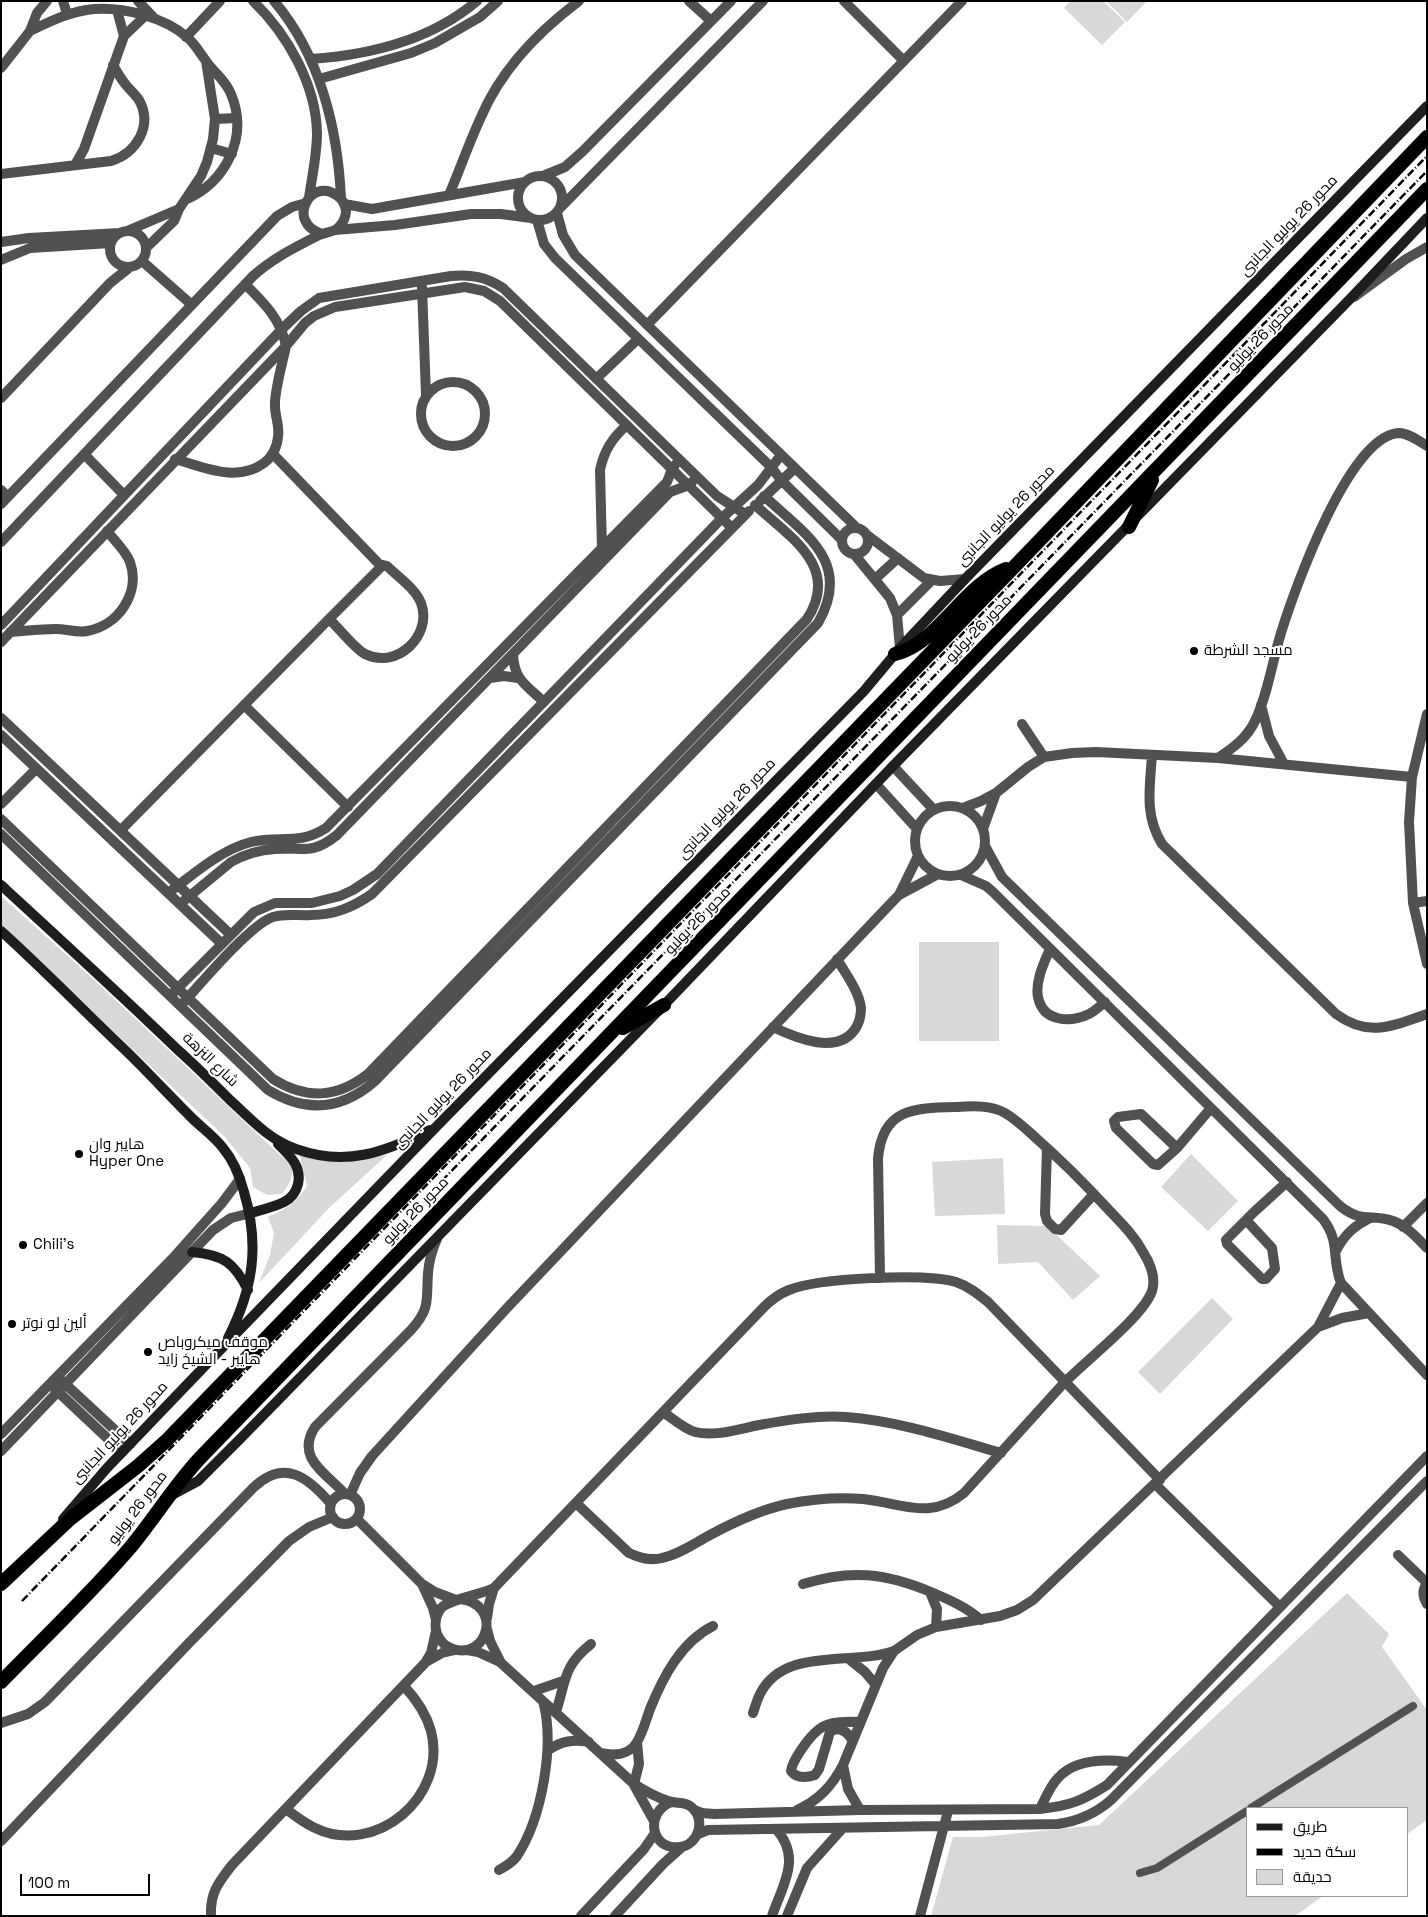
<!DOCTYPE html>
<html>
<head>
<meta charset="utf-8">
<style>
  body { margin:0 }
  #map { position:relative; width:1428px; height:1917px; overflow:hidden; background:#fff; font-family:"Space Grotesk",Cairo,sans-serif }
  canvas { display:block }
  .frame { position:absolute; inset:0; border:2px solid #000; pointer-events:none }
  .legend { position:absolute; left:1246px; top:1807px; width:162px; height:90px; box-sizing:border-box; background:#fff; border:1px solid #999; margin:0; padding:6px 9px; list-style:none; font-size:15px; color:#000 }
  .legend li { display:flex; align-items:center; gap:10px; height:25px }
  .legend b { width:25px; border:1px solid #999 }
  .scale { position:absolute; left:20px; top:1874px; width:130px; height:22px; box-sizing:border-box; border:2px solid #000; border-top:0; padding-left:6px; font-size:15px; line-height:18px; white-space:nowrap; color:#000; -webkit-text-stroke:4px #fff; paint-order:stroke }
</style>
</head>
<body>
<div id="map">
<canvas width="1428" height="1917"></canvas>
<div class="frame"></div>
<ul class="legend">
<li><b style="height:6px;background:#1e1e1e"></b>طريق</li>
<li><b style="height:6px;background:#000"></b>سكة حديد</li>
<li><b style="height:14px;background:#d8d8d8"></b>حديقة</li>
</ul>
<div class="scale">100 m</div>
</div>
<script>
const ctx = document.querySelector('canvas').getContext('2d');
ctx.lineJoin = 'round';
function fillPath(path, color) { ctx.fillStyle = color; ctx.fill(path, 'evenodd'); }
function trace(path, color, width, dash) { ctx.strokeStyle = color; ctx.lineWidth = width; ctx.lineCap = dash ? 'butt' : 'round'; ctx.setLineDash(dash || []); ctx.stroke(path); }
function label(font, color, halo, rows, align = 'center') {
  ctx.font = font + ' "Space Grotesk",Cairo,sans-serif'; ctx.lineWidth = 4; ctx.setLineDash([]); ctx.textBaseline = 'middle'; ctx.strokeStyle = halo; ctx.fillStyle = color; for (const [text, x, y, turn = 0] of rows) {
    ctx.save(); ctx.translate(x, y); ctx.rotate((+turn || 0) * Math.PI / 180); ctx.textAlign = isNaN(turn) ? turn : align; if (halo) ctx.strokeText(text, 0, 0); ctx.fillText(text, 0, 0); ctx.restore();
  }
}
fillPath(new Path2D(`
  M 1070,1 L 1103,1 L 1125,22 L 1102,45 L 1064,8 Z
  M 1106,1 L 1147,1 L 1127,22 Z
  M 1,896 L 91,977 L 281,1156 C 299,1166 292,1181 282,1194 L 267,1195 L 253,1187 L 250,1168 L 225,1137 L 1,925 Z
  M 919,942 L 999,942 L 999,1041 L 919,1041 Z
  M 1191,1154 L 1238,1201 L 1208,1231 L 1161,1187 Z
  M 387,1155 L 329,1208 L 259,1283 L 270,1255 L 274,1233 L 268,1217 C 287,1208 295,1204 307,1186 L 300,1156 L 323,1158 Z
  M 1003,1158 L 1005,1214 L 935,1216 L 932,1162 Z
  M 997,1225 L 1047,1226 L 1100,1276 L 1073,1300 L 1038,1262 L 998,1264 Z
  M 1212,1298 L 1233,1319 L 1160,1394 L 1138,1372 Z
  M 1347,1593 L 1389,1634 L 1382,1647 L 1427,1710 L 1427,1820 L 1407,1834 L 1407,1808 L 1247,1808 L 1247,1896 L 1323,1896 L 1295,1916 L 931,1916 L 953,1837 L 982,1837 L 1099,1825 Z`), '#d8d8d8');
const trunk = new Path2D(`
  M 1129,527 L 1152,480
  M 895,654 C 939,643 962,586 1006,569
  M 623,1028 L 664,1005
  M 1,1584 L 70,1519 L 138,1466 L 166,1441 L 1014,567 L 1427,137
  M 1,1682 C 44,1638 89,1595 129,1549 C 154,1519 174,1486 200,1458 L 1427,189`);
trace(trunk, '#dbdbdb', 15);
trace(new Path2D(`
  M 1251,1808 L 1413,1706
  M 1140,1873 L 1157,1868 L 1247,1811`), '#515151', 8);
trace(new Path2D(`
  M 63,1 L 67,14
  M 138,1 L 154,18
  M 253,1 C 287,34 316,84 317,133 C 317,155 312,176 309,198
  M 274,1 C 320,55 338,129 341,199
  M 689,1 L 711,21
  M 844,1 L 904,61
  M 117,10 L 124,36
  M 30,31 C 51,21 71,11 94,9 C 124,7 164,17 187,37 C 196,45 199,52 206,61 C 214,73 225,79 231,94 C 249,137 226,182 185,200
  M 186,37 L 220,1
  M 311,59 C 370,55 430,41 477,1
  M 1,68 L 30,31 L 37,13 L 47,1
  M 319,79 L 411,53 L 435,43 L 480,17 L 498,1
  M 215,119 L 237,118
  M 211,148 L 232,154
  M 75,165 L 84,149 L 124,36 L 145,16
  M 1,174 L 111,161 C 137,153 153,125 139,100 C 135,94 130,90 126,85 C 121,79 117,72 113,65
  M518 198a22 22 0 1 1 44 0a22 22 0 1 1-44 0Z
  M 543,176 L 565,167 L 583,151 L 731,1
  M 449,195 C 460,169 469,143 481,117 C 501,70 539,31 579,1
  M 344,204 L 372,209 L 525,182
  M 560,208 L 763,1
  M 557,213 L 563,235 L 575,255 L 857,528
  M 537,220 L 544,244 L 555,258 L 771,467 L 781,480 L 842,540
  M 335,230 L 395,225 L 471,214 L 501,214 L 531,218
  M 127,231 L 179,209
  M110 249a18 18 0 1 1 36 0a18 18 0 1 1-36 0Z
  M 1,242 L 29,238 L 120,233
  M 146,248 L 174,221 L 179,209 L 201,176 L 207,162 L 213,139 L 215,119 L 206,61
  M 1,260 L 30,248 L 111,243
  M 142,261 L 192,305
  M 422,287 L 426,395
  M 647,325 L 962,1
  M 597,378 L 638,339
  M421 414a32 32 0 1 1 64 0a32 32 0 1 1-64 0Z
  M 1,398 L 110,283 L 130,267
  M 84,454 L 124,495
  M 273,454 L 381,566
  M 175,459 C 204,467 237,483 264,463 C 272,457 277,447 278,437 C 280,426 275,417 275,406 C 274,392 283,361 286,346 C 281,319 263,302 245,284
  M 1,490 L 8,497
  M 760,501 L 795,468
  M 1,504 L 277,216 L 292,207 L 306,203
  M842 541a13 13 0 1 1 26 0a13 13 0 1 1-26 0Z
  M 867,535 L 924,578 L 940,581 L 965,579
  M 1,542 L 253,276 C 273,258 294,248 317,236 C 324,232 332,233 338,228 C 343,223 346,217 346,211 C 345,204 342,198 336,195 C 311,177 285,222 322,234
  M 602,549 L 600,470 C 604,451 612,438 627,425
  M 854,554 L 890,598 L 897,615 L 900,648
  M 875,579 L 898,558
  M 897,615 L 932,580
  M 1,625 L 282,329 L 301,311 L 319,298 L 451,276 C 471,274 486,277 503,288 L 717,496 L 745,514
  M 10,632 C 25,631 41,629 56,629 C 67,629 76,633 87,631 C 118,626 141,593 130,562 C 126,551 114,540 107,531
  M 1,642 L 286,346 L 305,323 L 314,316 L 335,307 L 465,287 L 484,291 L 500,301 L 732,528
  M 513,654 C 514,680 526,685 544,702
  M 490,678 L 504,676 L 518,678
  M 244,705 L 348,807
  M 1261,705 L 1269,736 L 1284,764
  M 1427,714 L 1412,777 L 1409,822 L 1413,903 L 1427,964
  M 1,718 L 231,935
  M 1022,724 L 1044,757
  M 1,735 L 222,944
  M 1152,755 C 1150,787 1144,815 1162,844 L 1336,1014 C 1369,1038 1392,1026 1427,1014
  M 1218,758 C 1233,748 1247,738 1255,721 C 1268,694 1272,662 1281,633 C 1294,591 1349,435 1399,433 C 1408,433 1419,441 1427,446
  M 893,766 L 934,810
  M 876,784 L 917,829
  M 1,804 L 36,769
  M915 841a35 35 0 1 1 70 0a35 35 0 1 1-70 0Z
  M 963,808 L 981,801 L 996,793 L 1028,767 L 1044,757 L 1072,753 L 1096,752 L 1218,758 L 1412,777
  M 1,819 L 273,1079 C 307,1100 337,1098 368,1074 L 807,619 C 841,567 790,537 755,505
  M 983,829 L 996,793
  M 121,830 L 329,619 C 338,627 355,649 365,654 C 397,670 433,635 421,603 C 415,588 398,577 387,566 L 383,565 L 329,619
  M 1,834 L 268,1090 C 306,1113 342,1110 375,1081 L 818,623 C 853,562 805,534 764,496
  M 985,846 L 1002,877 L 1340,1206 C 1363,1224 1371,1213 1393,1221 C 1407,1226 1417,1238 1427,1248
  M 961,875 L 986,886 L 993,892 L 1323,1219 C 1341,1243 1331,1258 1341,1283 L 1427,1375
  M 168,893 C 193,875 220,850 251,842 C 280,835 298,846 326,828 L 667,482 L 672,469 L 675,465
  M 899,895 L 918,856
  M 1413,903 L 1427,901
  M 180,904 L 231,862 C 245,854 260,850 275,849 C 304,847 312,855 337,835 L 670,492 L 689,485 L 692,482
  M 1050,949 C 1044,963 1035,981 1038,997 C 1043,1022 1070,1023 1089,1014 C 1095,1011 1100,1006 1105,1002
  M 173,993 L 254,912 L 275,903 L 312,903 L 340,896 L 353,890 L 377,874 L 722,518 L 758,485 L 781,455
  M 184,1002 C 202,982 251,924 273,917 C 286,913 298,916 311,915 C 335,915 353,907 372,894 L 749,511
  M 773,1027 C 796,1038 840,1057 857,1026 C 860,1020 861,1015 861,1008 C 859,991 845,973 837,959
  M 1047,1148 L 1045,1214 L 1047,1221 L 1055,1229 L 1061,1230 L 1094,1194
  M 1177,1148 L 1141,1114 L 1118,1117 L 1114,1121 L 1116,1128 L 1153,1164 L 1158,1165 L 1177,1148 L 1211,1108
  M 1246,1220 L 1272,1248 L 1275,1269 L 1266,1279 L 1262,1279 L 1227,1244 L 1226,1240 L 1254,1212 L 1287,1182
  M 1403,1227 L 1427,1203
  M 1336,1251 C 1344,1235 1354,1226 1370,1218
  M 1318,1327 L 1342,1318 L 1369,1313
  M 61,1380 L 130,1444
  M 54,1388 L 122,1452
  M 663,1412 C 672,1418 684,1429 695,1432 C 715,1437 739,1429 759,1425 C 787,1420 817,1415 846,1417 C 899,1421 949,1438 1001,1453
  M 1,1434 L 173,1258 L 222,1203 L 240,1179
  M 1,1451 L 213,1230 L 231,1218 L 251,1213
  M 1155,1484 L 1280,1607
  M 345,1494 C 326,1473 295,1458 315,1427 L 411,1330 C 431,1308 426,1300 428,1273 C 429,1261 432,1250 437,1239
  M330 1509a15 15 0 1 1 30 0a15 15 0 1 1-30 0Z
  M 350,1495 L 360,1473 L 372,1456 L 507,1308 L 894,900 L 899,895 L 938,874
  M 576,1503 L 629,1553 C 640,1558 650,1561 662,1558 C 678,1555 695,1543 710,1535 C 734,1522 760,1510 787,1504 C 812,1499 838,1497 863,1499 C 902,1503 930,1521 964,1493 C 997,1457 1030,1420 1063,1384 C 1084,1362 1143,1317 1152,1291 C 1156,1278 1150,1263 1143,1252 C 1134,1235 1120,1222 1107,1208 C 1085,1184 1062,1161 1037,1139 C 1027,1130 1017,1120 1005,1113 C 991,1105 972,1106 957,1107 C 914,1108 882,1108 878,1159 L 880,1278
  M 357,1519 L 422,1584 L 435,1592 L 456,1600
  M 1398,1555 L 1427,1583 C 1422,1590 1422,1596 1427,1604
  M 422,1584 L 433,1608 L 436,1620
  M 803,1584 C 851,1569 885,1573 931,1592 C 950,1600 966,1607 981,1620
  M 930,1592 L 937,1609 L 936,1627
  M 461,1599 C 503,1605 488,1660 453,1649 C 446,1647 440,1641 437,1634 C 434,1625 436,1615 441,1608 C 450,1599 480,1595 494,1588 L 764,1307 C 771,1300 779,1294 789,1290 C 818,1278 925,1273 956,1282 C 968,1286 978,1294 988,1302 L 1160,1480
  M 487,1618 L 489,1604 L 494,1588
  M 487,1629 L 490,1641 L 500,1661
  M 467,1650 L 478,1652 L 500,1662 L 634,1784 C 645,1791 656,1797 668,1801 C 676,1804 683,1801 690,1806 C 707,1818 699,1845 680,1847 C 651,1851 644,1813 671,1802
  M 849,1659 L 865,1672 L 876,1685
  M 426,1662 L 442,1653 L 455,1650
  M 534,1691 L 563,1681
  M 556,1712 C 566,1681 563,1666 591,1644
  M 753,1713 C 755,1707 757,1700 760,1694 C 784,1646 853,1666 894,1651
  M 1,1723 L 28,1714 L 45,1702 L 253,1488 C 284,1458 308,1477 331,1504
  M 852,1740 C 848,1732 838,1725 830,1732 L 819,1769 L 815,1775 C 806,1778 797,1779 791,1771 C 792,1763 797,1756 801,1750 C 819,1723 828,1721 860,1722
  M 548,1750 C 562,1741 573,1739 589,1742
  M 600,1753 C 614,1756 630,1755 637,1742 C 643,1732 646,1720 650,1709 C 663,1677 681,1642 713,1626
  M 843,1765 L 848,1789 L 860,1810
  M 634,1784 L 639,1764 L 637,1742
  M 634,1785 L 654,1821
  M 286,1809 C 295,1816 304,1823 315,1828 C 375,1857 448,1797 431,1731 C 426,1713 417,1700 404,1686
  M 1040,1809 C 1045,1799 1050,1786 1058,1778 C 1075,1759 1105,1759 1128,1762
  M 694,1810 L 702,1813 L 714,1814 L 860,1810 L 1040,1809 C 1069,1806 1082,1801 1107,1785 L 1427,1456
  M 797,1810 C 819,1800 832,1786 843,1765 L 883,1668 L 894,1651 L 917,1635 L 936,1627 L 1000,1616 L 1017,1610 L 1033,1600 L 1318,1327 L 1341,1283
  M 698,1834 L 708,1830 L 1058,1824 C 1079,1821 1095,1814 1111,1800 L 1427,1481
  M 1,1841 L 187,1645 L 289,1541 L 309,1527 L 333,1517
  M 499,1870 C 506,1866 512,1863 517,1856 C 542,1818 555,1745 543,1701
  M 211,1916 C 210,1893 218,1883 232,1865 L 425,1663 L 431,1653 L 436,1631
  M 581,1916 L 644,1849 L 655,1833
  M 615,1916 L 663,1864 L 682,1847
  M 772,1916 C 783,1884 802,1858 776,1829
  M 787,1916 L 807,1868 L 842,1829
  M 920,1916 L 948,1811`), '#515151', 10);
trace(new Path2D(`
  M 1354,297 L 1406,259 L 1427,247`), '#515151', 10);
trace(new Path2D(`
  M 1,885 C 61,940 120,994 178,1050 C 196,1066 213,1083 230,1100 C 251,1119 268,1139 296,1149 C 346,1167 385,1152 430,1130
  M 1,931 C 43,969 83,1010 124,1049 C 146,1070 166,1092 188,1114 C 199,1126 213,1135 223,1148 C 234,1161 240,1177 244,1192 C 260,1246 253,1289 228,1338
  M 251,1213 C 261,1210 274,1207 284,1202 C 292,1198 296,1192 298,1184 C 302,1166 290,1156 278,1144
  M 192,1252 C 223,1255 234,1262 248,1290
  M 168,1497 L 198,1481 L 242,1437 L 664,1005 L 893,766 L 1349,300 L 1427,218
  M 63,1519 L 107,1468 L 223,1347 L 436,1127 L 864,691 L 900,648 L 965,579 L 1427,106`), '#1e1e1e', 10);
trace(trunk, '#000', 14);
trace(new Path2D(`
  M 432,1191 L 1427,171
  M 22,1601 L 1427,156`), '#000', 2.5, [8, 2.5, 1, 2.5]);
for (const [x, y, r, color] of [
  [1194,651,5,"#000"],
  [79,1154,5,"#000"],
  [23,1245,5,"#000"],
  [12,1324,5,"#000"],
  [148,1352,5,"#000"]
]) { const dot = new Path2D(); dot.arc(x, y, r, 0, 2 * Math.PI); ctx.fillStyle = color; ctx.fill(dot); trace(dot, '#fff', 2); }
label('15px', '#000', '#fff', [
  ["محور 26 يوليو الجانبى",1289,226,-46],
  ["محور 26 يوليو",1261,338,-46],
  ["محور 26 يوليو الجانبى",1006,516,-46],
  ["محور 26 يوليو",979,629,-46],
  ["محور 26 يوليو الجانبى",727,809,-46],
  ["محور 26 يوليو",698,921,-46],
  ["شارع النزهة",210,1060,44],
  ["محور 26 يوليو الجانبى",443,1099,-46],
  ["محور 26 يوليو",416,1211,-46],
  ["محور 26 يوليو الجانبى",120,1433,-47],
  ["محور 26 يوليو",138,1508,-53]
]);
label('15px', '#000', '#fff', [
  ["مسجد الشرطة",1204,651],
  ["هايبر وان",89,1145],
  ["Hyper One",89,1162],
  ["Chili's",33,1245],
  ["ألين لو نوتر",22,1324],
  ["موقف ميكروباص",158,1343],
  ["هايبر - الشيخ زايد",158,1360]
], 'left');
</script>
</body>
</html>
